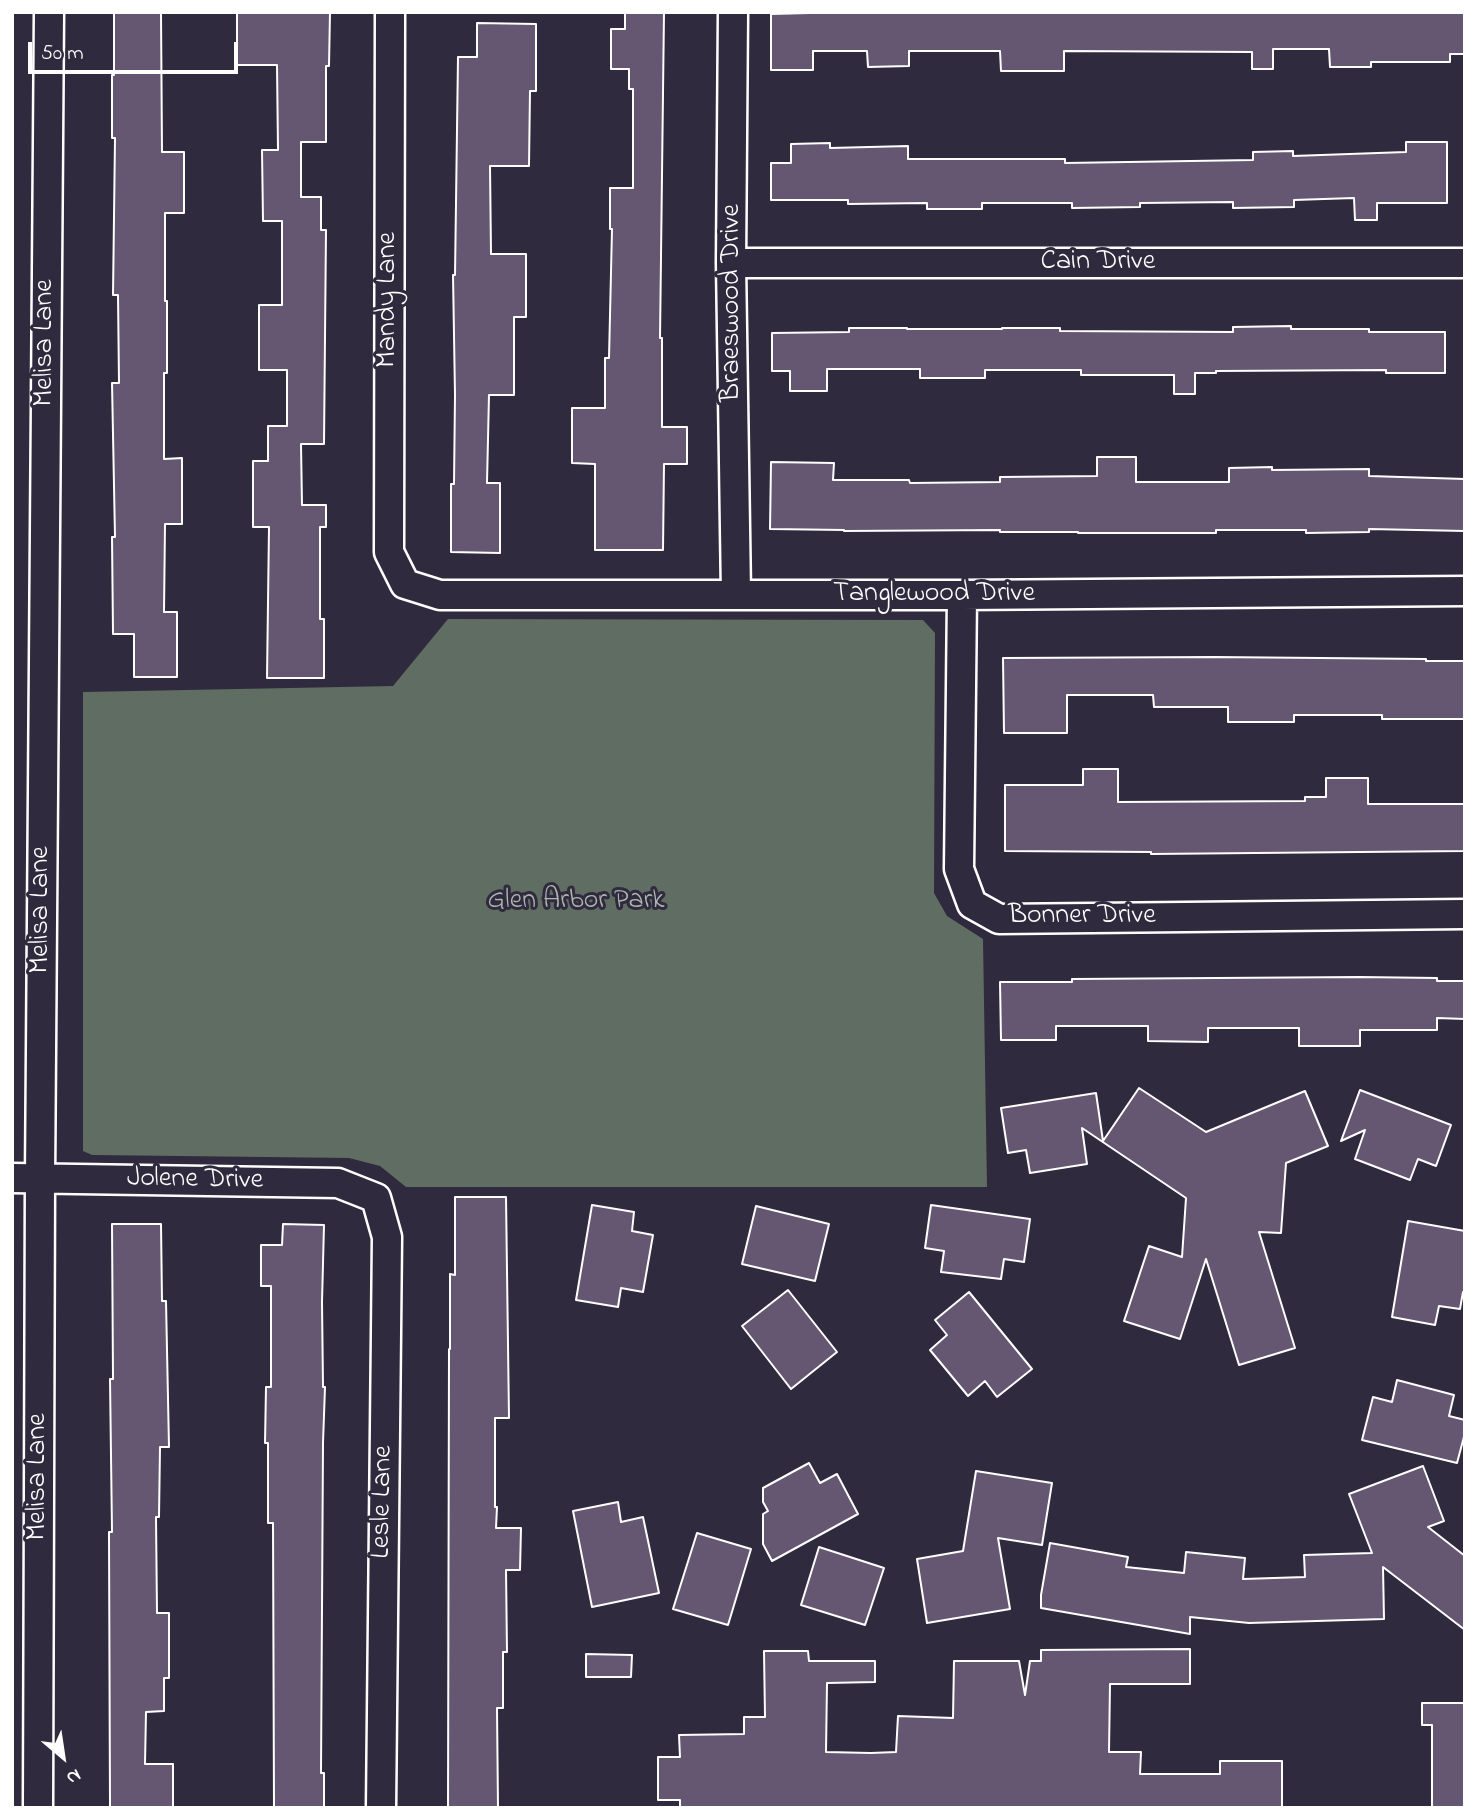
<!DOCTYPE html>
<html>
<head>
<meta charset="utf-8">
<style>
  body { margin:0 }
  #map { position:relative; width:1477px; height:1820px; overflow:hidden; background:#2f2a3d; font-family:"Indie Flower",sans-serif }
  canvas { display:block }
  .frame { position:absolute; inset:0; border:14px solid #fff; pointer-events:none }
  .north { position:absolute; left:28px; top:1722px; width:70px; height:70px; -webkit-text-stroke:5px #2f2a3d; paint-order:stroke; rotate:151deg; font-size:19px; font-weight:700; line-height:28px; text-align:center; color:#fff }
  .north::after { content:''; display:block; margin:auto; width:24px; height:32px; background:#fff; clip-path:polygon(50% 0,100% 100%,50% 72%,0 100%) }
  .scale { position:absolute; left:28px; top:42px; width:210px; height:32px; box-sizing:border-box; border:4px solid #fff; border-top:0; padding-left:9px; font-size:21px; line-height:24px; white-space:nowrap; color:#fff; -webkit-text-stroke:5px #2f2a3d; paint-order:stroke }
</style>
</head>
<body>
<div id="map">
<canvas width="1477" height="1820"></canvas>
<div class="frame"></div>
<div class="north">N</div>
<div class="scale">50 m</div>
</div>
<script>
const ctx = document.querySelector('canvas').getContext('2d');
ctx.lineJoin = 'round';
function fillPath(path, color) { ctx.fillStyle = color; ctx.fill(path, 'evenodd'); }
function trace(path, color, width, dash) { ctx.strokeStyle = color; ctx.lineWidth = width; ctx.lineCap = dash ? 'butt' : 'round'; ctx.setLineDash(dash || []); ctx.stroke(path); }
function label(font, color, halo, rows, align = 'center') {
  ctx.font = font + ' "Indie Flower",sans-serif'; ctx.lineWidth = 6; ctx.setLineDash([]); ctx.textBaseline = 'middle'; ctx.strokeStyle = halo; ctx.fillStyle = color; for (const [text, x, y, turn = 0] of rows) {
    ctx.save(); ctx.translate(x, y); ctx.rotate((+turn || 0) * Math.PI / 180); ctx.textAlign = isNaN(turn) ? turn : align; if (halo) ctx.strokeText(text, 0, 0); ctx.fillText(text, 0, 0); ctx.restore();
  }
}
fillPath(new Path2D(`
  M 448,619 L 923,620 L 935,633 L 934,893 L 947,916 L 983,939 L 987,1187 L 406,1187 L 380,1166 L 349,1158 L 92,1155 L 83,1151 L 83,692 L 393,686 Z`), '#5f6d62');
const building = new Path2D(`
  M 114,12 L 161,12 L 162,152 L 184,152 L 184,213 L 165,213 L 165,301 L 167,301 L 167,373 L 164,373 L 164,459 L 182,458 L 182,524 L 165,524 L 164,612 L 177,612 L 177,677 L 134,677 L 134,634 L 113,634 L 112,537 L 115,537 L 112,383 L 119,383 L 118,295 L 113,295 L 115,138 L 112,138 L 112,75 L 114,75 Z
  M 237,12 L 330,12 L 329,66 L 326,66 L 326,142 L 301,142 L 301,197 L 321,197 L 321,230 L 326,230 L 324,444 L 301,444 L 302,505 L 326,505 L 326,527 L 320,527 L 320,619 L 324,619 L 324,678 L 267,678 L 269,527 L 253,527 L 253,461 L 268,461 L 268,426 L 287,426 L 287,370 L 259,370 L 259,305 L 282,305 L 282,221 L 263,221 L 262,150 L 278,150 L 277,65 L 237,65 Z
  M 625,12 L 664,12 L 660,338 L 662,338 L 662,427 L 687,427 L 687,464 L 664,464 L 663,550 L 595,550 L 595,464 L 572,463 L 572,408 L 605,408 L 605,358 L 609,358 L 612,229 L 610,229 L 610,188 L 633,188 L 633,89 L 629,89 L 629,69 L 611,69 L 611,29 L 625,29 Z
  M 847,12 L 1465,12 L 1465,54 L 1450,54 L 1450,62 L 1371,62 L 1371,67 L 1330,67 L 1329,49 L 1273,49 L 1273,69 L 1252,69 L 1252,52 L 1064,51 L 1064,71 L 1001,71 L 1000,51 L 909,51 L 909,66 L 868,67 L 867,51 L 813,51 L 813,70 L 771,70 L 771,14 Z
  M 477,23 L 536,24 L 536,91 L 530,91 L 529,166 L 490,166 L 491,254 L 526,254 L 526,317 L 514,317 L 514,395 L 489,395 L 487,483 L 500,483 L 500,553 L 451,552 L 451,484 L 454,484 L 455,395 L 453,275 L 455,275 L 458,57 L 477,57 Z
  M 1406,142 L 1447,142 L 1447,203 L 1377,203 L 1377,220 L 1355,220 L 1354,198 L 1294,200 L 1294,207 L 1233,208 L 1233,202 L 1140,203 L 1140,207 L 1072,208 L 1072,203 L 982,203 L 982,209 L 927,209 L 927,203 L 848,204 L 848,200 L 771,200 L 771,163 L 791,163 L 791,144 L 830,143 L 830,148 L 908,146 L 908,159 L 1065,159 L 1065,163 L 1253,160 L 1253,152 L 1293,151 L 1293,156 L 1406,152 Z
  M 1291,326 L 1291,329 L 1369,329 L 1369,332 L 1445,332 L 1445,373 L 1386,373 L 1386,370 L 1216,371 L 1216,373 L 1195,373 L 1195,394 L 1174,394 L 1174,375 L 1081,375 L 1081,370 L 985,370 L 985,378 L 920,378 L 920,369 L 827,369 L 827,391 L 790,391 L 790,371 L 772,371 L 772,333 L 849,332 L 849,328 L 907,328 L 907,329 L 1002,329 L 1002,328 L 1060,328 L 1060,331 L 1233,332 L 1233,327 Z
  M 1097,457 L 1136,457 L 1136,482 L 1229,482 L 1229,468 L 1272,467 L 1272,470 L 1369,469 L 1369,476 L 1465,479 L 1465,531 L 1369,529 L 1369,532 L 1306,533 L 1306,530 L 1216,530 L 1216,533 L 1078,533 L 1078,532 L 1000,532 L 1000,530 L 844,531 L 844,530 L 770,529 L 771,462 L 834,463 L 833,480 L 909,480 L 910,483 L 1000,482 L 1000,477 L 1097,476 Z
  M 1215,657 L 1426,659 L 1426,661 L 1465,661 L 1465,719 L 1382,719 L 1382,715 L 1294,715 L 1294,722 L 1228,722 L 1228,707 L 1154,707 L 1153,695 L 1067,695 L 1067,733 L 1004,733 L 1003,658 Z
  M 1083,769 L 1118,769 L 1118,802 L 1305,801 L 1305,797 L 1326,797 L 1326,778 L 1368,778 L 1368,804 L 1465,804 L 1465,851 L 1151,854 L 1151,852 L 1005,851 L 1005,785 L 1083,785 Z
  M 1360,977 L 1437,978 L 1437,981 L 1465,981 L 1465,1019 L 1437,1018 L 1437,1030 L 1360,1030 L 1360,1046 L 1299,1046 L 1299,1028 L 1208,1028 L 1208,1042 L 1148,1041 L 1148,1026 L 1056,1026 L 1056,1040 L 1001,1040 L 1000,982 L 1072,982 L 1072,979 Z
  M 1139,1088 L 1206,1132 L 1305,1091 L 1328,1146 L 1286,1163 L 1281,1233 L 1259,1232 L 1295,1348 L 1239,1365 L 1206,1259 L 1180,1339 L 1124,1321 L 1149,1246 L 1182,1257 L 1186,1198 L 1082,1128 L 1087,1164 L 1030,1173 L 1026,1150 L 1008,1153 L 1001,1108 L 1096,1093 L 1103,1141 Z
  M 1360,1090 L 1451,1125 L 1436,1166 L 1418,1159 L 1410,1180 L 1355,1159 L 1365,1130 L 1341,1141 Z
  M 455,1197 L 506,1197 L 509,1418 L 495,1418 L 495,1507 L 497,1507 L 496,1528 L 521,1528 L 520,1570 L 506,1570 L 507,1652 L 503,1652 L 503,1708 L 497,1708 L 498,1808 L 448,1808 L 449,1349 L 450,1349 L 450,1274 L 455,1275 Z
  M 592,1205 L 634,1212 L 632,1231 L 653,1235 L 643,1292 L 621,1288 L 618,1307 L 576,1300 Z
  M 931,1205 L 1030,1219 L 1024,1262 L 1004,1259 L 1001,1279 L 941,1272 L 944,1251 L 925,1248 Z
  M 756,1206 L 829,1224 L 815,1281 L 742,1264 Z
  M 1408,1221 L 1465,1231 L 1465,1292 L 1463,1292 L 1460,1309 L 1439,1306 L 1435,1325 L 1392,1317 Z
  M 112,1224 L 161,1224 L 162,1301 L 166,1301 L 169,1447 L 160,1447 L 159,1517 L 156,1517 L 157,1613 L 169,1613 L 169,1678 L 164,1678 L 164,1711 L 146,1712 L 145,1764 L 173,1764 L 173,1808 L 110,1808 L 109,1532 L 112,1532 L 110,1379 L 113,1379 Z
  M 283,1224 L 324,1225 L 322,1302 L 323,1387 L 325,1387 L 323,1443 L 321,1773 L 324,1773 L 324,1808 L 274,1808 L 273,1523 L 268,1523 L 268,1443 L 265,1443 L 266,1387 L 271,1387 L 271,1286 L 261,1286 L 261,1245 L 282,1245 Z
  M 788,1290 L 837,1352 L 791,1389 L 742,1326 Z
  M 969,1292 L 1032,1369 L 997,1397 L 985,1381 L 968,1396 L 930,1350 L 947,1335 L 935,1320 Z
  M 1397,1380 L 1454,1395 L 1449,1416 L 1465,1420 L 1465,1433 L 1457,1463 L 1362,1440 L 1373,1397 L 1392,1402 Z
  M 809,1463 L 820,1483 L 837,1474 L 858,1514 L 772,1561 L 763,1544 L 763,1514 L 768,1511 L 763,1502 L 763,1488 Z
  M 1423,1466 L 1444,1521 L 1428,1527 L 1465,1556 L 1465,1630 L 1383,1567 L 1384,1619 L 1249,1623 L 1190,1617 L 1190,1634 L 1041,1608 L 1041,1595 L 1050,1543 L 1128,1557 L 1126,1567 L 1184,1573 L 1186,1552 L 1245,1558 L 1243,1579 L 1305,1577 L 1304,1555 L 1372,1553 L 1349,1494 Z
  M 976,1471 L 1052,1483 L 1042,1545 L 998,1538 L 1010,1609 L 927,1623 L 917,1559 L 963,1551 Z
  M 618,1502 L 621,1522 L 643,1517 L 659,1593 L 592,1607 L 573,1511 Z
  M 697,1533 L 751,1549 L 728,1625 L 673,1609 Z
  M 819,1547 L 884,1568 L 865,1625 L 801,1605 Z
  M 1190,1649 L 1190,1684 L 1110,1684 L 1109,1752 L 1141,1752 L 1140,1774 L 1220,1774 L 1220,1761 L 1282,1761 L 1282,1808 L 680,1808 L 680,1800 L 658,1800 L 658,1757 L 680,1757 L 679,1735 L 744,1734 L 744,1717 L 765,1717 L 764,1651 L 808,1651 L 809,1661 L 875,1661 L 875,1682 L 827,1683 L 826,1752 L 871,1753 L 896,1752 L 898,1716 L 953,1718 L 954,1661 L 1019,1661 L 1025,1695 L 1030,1661 L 1041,1661 L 1041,1650 Z
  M 586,1654 L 632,1655 L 631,1677 L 586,1677 Z
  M 1422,1703 L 1465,1703 L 1465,1808 L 1432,1808 L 1432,1725 L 1422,1725 Z`);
fillPath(building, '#655772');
trace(building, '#fff', 2);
const minor = new Path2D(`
  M 390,12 L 389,552 L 405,584 L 440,595 L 962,595 L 1465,591
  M 733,12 L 731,263 L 736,594
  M 731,263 L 1465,263
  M 962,595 L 959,869 L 972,904 L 999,919 L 1465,914
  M 12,1178 L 338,1183 L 376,1198 L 387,1237 L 381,1808
  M 38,1808 L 40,1178 L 49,12`);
trace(minor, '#fff', 33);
trace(minor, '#2f2a3d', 28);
label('28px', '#fff', '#2f2a3d', [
  ["Cain Drive",1098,263],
  ["Mandy Lane",389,300,-90],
  ["Braeswood Drive",733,303,-90],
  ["Melisa Lane",46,343,-90],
  ["Tanglewood Drive",934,595],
  ["Melisa Lane",42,910,-90],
  ["Bonner Drive",1082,917],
  ["Jolene Drive",195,1181,1],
  ["Melisa Lane",39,1477,-90],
  ["Lesle Lane",384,1502,-89]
]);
label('28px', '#afb6b0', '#2f2a3d', [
  ["Glen Arbor Park",576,902]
]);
</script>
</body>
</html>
